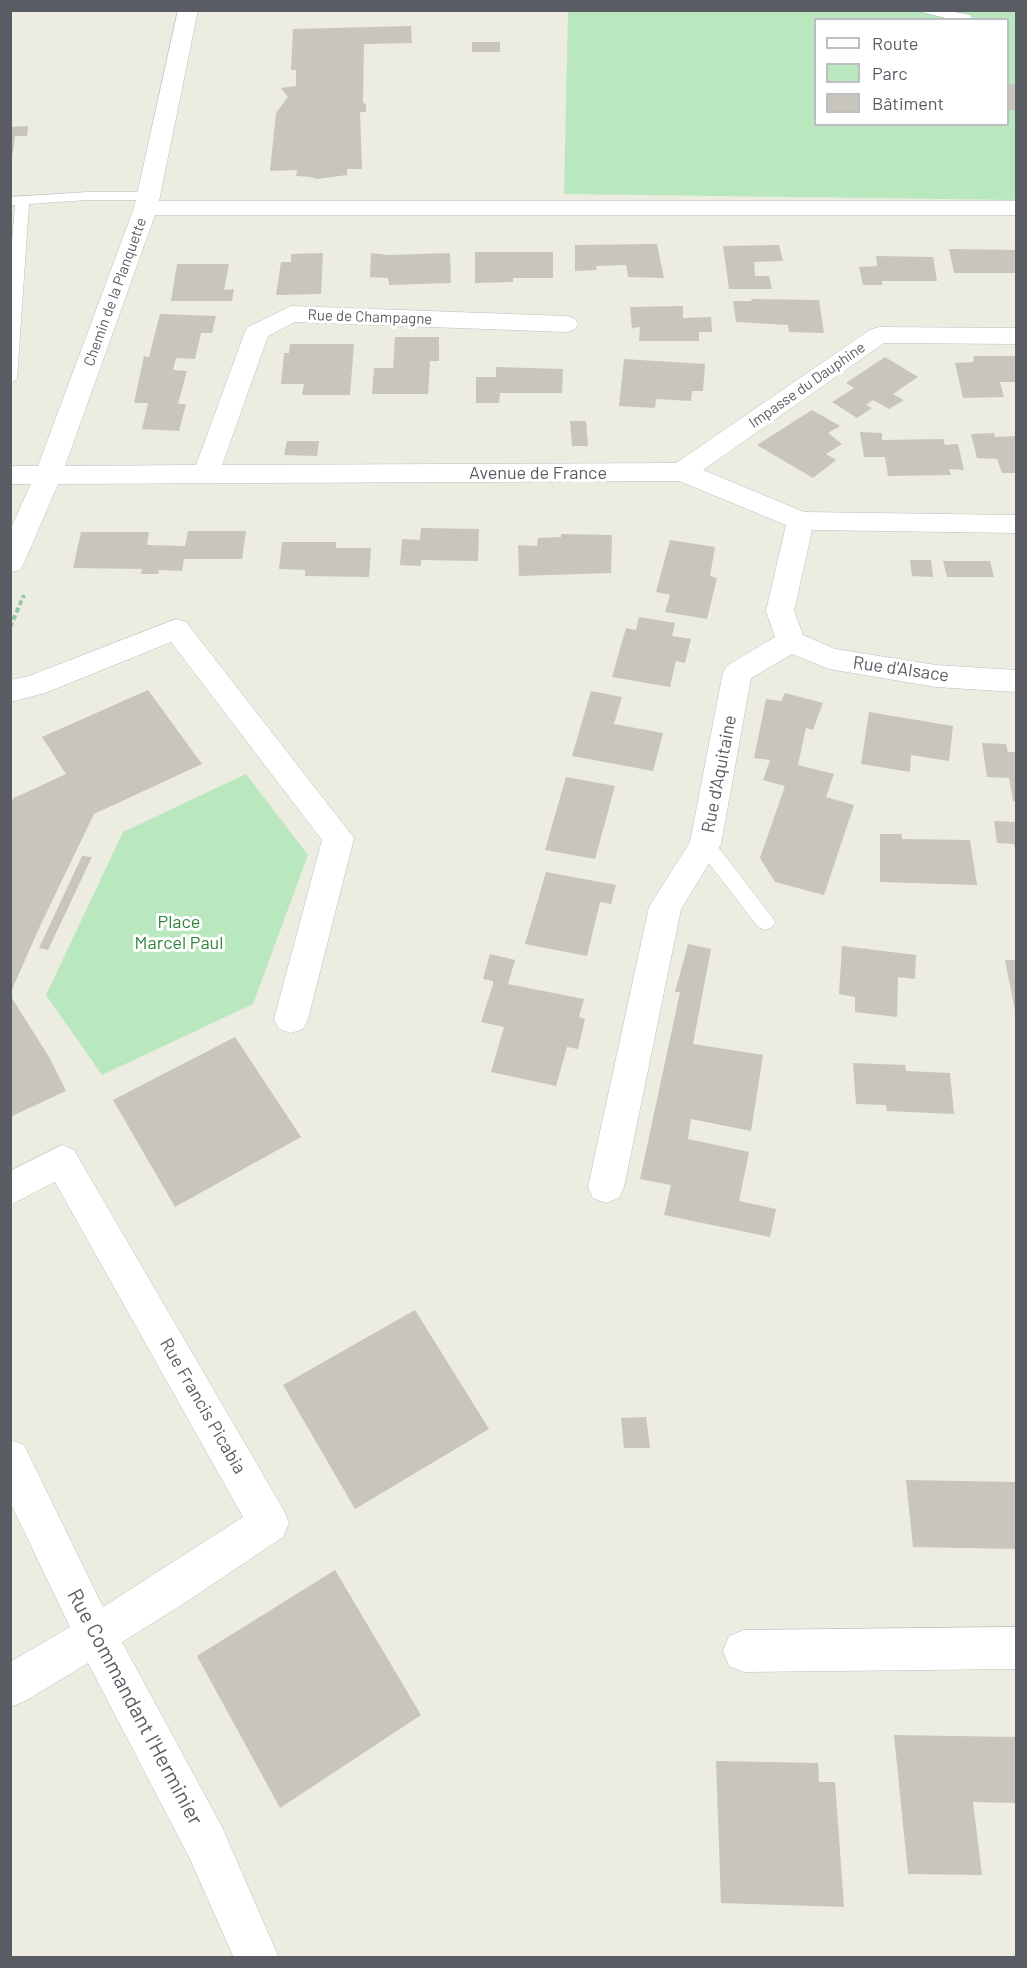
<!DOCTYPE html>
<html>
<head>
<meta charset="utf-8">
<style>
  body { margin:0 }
  #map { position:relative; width:1027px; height:1968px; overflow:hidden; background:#edece0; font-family:Barlow,sans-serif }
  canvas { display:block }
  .frame { position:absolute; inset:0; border:12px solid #595c63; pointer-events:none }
  .legend { position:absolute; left:814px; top:18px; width:195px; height:108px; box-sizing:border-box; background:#fff; border:2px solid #bdbec1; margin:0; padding:8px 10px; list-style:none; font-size:18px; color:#595c63 }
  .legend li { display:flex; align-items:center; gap:12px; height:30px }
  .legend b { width:30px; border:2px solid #bdbec1 }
</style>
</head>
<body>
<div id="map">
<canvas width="1027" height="1968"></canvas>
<div class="frame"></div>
<ul class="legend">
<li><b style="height:8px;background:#fff"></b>Route</li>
<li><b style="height:16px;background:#bae8be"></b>Parc</li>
<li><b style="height:16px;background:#c8c5bd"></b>Bâtiment</li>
</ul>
</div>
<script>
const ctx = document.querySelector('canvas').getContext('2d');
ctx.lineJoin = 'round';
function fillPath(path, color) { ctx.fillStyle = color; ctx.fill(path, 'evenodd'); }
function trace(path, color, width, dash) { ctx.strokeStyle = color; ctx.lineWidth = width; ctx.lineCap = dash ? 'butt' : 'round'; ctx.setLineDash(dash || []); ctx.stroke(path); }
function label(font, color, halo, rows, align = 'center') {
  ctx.font = font + ' Barlow,sans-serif'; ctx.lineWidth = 6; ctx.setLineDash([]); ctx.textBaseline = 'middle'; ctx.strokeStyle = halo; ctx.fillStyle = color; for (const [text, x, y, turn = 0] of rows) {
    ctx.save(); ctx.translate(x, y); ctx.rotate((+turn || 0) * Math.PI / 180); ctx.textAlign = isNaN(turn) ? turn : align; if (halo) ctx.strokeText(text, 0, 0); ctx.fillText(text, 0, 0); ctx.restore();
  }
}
fillPath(new Path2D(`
  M 568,11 L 1016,11 L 1016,200 L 564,194 ZM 816,20 L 1008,20 L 1008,124 L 816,124 Z
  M 246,774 L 308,855 L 253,1004 L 102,1075 L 46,995 L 123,832 Z`), '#bae8be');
fillPath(new Path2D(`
  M 411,26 L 412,43 L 364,44 L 363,103 L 366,104 L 366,112 L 360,112 L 362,169 L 347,169 L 347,175 L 317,179 L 311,177 L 296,176 L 297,170 L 270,171 L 276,113 L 288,97 L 281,88 L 296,86 L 296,70 L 291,70 L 293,29 Z
  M 472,42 L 500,42 L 500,52 L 472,52 Z
  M 1008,84 L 1016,84 L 1016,110 L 1008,110 Z
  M 28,126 L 27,136 L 15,136 L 13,153 L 10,153 L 10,127 Z
  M 657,244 L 664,278 L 628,277 L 626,265 L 596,266 L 597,270 L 575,271 L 575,245 Z
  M 779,245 L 783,261 L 754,262 L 755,276 L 769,276 L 772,289 L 729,289 L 723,246 Z
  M 949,249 L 1016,250 L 1016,273 L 954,273 Z
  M 475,252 L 553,252 L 553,278 L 513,278 L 513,282 L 475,283 Z
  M 323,253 L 321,294 L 276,295 L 281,262 L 291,262 L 291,254 Z
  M 371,253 L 389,255 L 450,253 L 451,283 L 389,285 L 388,278 L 370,277 Z
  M 876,256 L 933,257 L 937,281 L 882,281 L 882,285 L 863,285 L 859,267 L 877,266 Z
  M 177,264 L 229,264 L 224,290 L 234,289 L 232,301 L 171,301 Z
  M 751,299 L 819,300 L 824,333 L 789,332 L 788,325 L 736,322 L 733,301 L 752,301 Z
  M 683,306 L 683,318 L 711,317 L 712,332 L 699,332 L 699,341 L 639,341 L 640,327 L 632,328 L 630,307 Z
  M 160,314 L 216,316 L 212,333 L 201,333 L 195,359 L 176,358 L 173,370 L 187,371 L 178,404 L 186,404 L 179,431 L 142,429 L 148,403 L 134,403 L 144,356 L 149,357 Z
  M 395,337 L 439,337 L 439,361 L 430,361 L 428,394 L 372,394 L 374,368 L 393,368 Z
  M 290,344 L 354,344 L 350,395 L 302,395 L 304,384 L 281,384 L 284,353 L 289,353 Z
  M 974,356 L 1016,356 L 1016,382 L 1000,382 L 1004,397 L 963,398 L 955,363 L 973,362 Z
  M 885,357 L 918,377 L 893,394 L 904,400 L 889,409 L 873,400 L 866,405 L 872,408 L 857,418 L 832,402 L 854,388 L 846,383 Z
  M 624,359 L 705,364 L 703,391 L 692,391 L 691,401 L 656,399 L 655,408 L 619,406 Z
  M 496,367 L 563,369 L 562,393 L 500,393 L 499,403 L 476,403 L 476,377 L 496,377 Z
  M 812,410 L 840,426 L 828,433 L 842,444 L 826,454 L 836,460 L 813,478 L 757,445 Z
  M 570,421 L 586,421 L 588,446 L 572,446 Z
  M 860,432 L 882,433 L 882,440 L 943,439 L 945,445 L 958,444 L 964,470 L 949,469 L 951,475 L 888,476 L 885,457 L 864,457 Z
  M 994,433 L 995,437 L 1016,436 L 1016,473 L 1002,473 L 997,459 L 977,458 L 971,434 Z
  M 287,441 L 319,441 L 317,456 L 284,455 Z
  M 421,528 L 479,529 L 478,561 L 421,560 L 421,566 L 400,565 L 402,539 L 420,540 Z
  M 188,531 L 246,531 L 242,559 L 184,559 L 182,571 L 159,570 L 158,574 L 141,574 L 142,569 L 73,568 L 81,532 L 149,532 L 147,545 L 185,546 Z
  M 561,534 L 612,535 L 611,573 L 519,576 L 518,545 L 537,546 L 538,538 L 561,537 Z
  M 670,540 L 715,547 L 710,576 L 717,578 L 707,619 L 665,612 L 670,595 L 656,592 Z
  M 282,542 L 336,542 L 336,548 L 371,548 L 369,577 L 305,576 L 305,570 L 279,569 Z
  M 910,560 L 931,560 L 933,577 L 912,576 Z
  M 943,561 L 990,561 L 994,577 L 947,577 Z
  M 639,617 L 675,623 L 672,636 L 691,639 L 685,663 L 676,661 L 670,687 L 612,677 L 626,628 L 636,630 Z
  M 148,690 L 202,764 L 94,814 L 40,926 L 10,994 L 10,804 L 14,798 L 66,774 L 42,737 Z
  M 591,691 L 622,697 L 614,724 L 663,733 L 653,771 L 572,756 Z
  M 785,693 L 823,703 L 813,730 L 806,728 L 798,765 L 834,774 L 826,797 L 854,805 L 824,895 L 775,882 L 760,858 L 785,786 L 763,780 L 770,760 L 754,758 L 766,699 L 781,701 Z
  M 869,712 L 953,726 L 949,761 L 911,755 L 910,772 L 861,764 Z
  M 982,743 L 1006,744 L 1008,752 L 1016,752 L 1016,801 L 1013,801 L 1009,778 L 987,777 Z
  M 566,777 L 615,786 L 595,859 L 545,850 Z
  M 994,821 L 1016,822 L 1016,855 L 1014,844 L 997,843 Z
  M 880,834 L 902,834 L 902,839 L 970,840 L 977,885 L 880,882 Z
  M 82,856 L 92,857 L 48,950 L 39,948 Z
  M 546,872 L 616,885 L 611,904 L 600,902 L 587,956 L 525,944 Z
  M 688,944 L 711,949 L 693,1044 L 763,1055 L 751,1131 L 691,1119 L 688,1139 L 749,1152 L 739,1201 L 776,1209 L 770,1237 L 664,1215 L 671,1185 L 640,1179 L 680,992 L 675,992 Z
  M 842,946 L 916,955 L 915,979 L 898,977 L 897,1017 L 855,1012 L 855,997 L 839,994 Z
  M 490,954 L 515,960 L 508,984 L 584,999 L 579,1017 L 585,1019 L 578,1049 L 567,1047 L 556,1086 L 491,1072 L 504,1027 L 481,1022 L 493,984 L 493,981 L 483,979 Z
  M 1005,960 L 1016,960 L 1016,1011 L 1015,1011 Z
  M 10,995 L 49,1057 L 66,1091 L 10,1117 Z
  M 235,1037 L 301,1137 L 175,1207 L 113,1100 Z
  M 853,1063 L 905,1065 L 906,1071 L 950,1073 L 954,1114 L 887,1111 L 886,1105 L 856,1104 Z
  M 415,1310 L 489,1429 L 355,1509 L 283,1385 Z
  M 646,1417 L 650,1448 L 624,1448 L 621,1418 Z
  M 906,1480 L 1016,1482 L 1016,1549 L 913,1547 Z
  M 335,1570 L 421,1715 L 280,1808 L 197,1656 Z
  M 894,1735 L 1016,1737 L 1016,1803 L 973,1802 L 982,1875 L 908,1874 Z
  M 716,1761 L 818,1763 L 819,1782 L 835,1782 L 844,1907 L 721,1903 Z`), '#c8c5bd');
const lane = new Path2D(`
  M 914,10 L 944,10 L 970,15 L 972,18 L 954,20 Z
  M 88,192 L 148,192 L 155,196 L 148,200 L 88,200 L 29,204 L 17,379 L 10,384 L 10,266 L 15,205 L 10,205 L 10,197 Z
  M 705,837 L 712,839 L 772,917 L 775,922 L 772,927 L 765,930 L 758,927 L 698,849 L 696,844 L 698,839 Z`);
const street = new Path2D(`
  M 178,10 L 198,10 L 159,201 L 1016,201 L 1016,215 L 155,215 L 65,466 L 196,465 L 245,332 L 248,327 L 291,306 L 566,316 L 575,319 L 578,324 L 575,329 L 566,332 L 295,322 L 268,336 L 222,465 L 676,463 L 870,330 L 879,327 L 1016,328 L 1016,344 L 884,343 L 703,470 L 804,512 L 1016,515 L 1016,533 L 812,530 L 794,611 L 803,635 L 835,649 L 936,665 L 1016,670 L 1016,692 L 936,687 L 829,669 L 792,654 L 751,678 L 721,844 L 681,909 L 624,1187 L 619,1198 L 606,1203 L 593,1198 L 588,1187 L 649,907 L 690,842 L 723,672 L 728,665 L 775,637 L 766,611 L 786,525 L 679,481 L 58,484 L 24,563 L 20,570 L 10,572 L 10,530 L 31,484 L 10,484 L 10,466 L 38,466 L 134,208 Z
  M 176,619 L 186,622 L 354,838 L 308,1019 L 303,1029 L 291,1033 L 279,1029 L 274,1019 L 322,840 L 171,642 L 45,693 L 10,702 L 10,680 L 29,676 Z
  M 62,1145 L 74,1150 L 283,1509 L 289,1523 L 283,1537 L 180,1606 L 122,1642 L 222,1827 L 279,1958 L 234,1958 L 190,1859 L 88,1663 L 25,1701 L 10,1707 L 10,1662 L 70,1627 L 10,1502 L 10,1440 L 24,1445 L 103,1607 L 243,1517 L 55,1182 L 10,1205 L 10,1171 Z
  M 1016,1627 L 1016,1669 L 744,1672 L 729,1666 L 723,1651 L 729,1636 L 744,1630 Z`);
trace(lane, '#bbbdc3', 1);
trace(street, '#bbbdc3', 1);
trace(new Path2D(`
  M 10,627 L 24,595`), '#93c8a7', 4, [5, 3]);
fillPath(lane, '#fff');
fillPath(street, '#fff');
label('15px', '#595c63', '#fff', [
  ["Chemin de la Planquette",115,292,-70],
  ["Rue de Champagne",370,317,2],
  ["Impasse du Dauphine",807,385,-35]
]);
label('18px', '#595c63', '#fff', [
  ["Avenue de France",538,473],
  ["Rue d'Alsace",901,669,8],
  ["Rue d'Aquitaine",719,774,-79],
  ["Rue Francis Picabia",203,1406,60]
]);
label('18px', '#2e853a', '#fff', [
  ["Place",179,922],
  ["Marcel Paul",179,943]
]);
label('21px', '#595c63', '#fff', [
  ["Rue Commandant l'Herminier",135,1707,62]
]);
</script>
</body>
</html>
